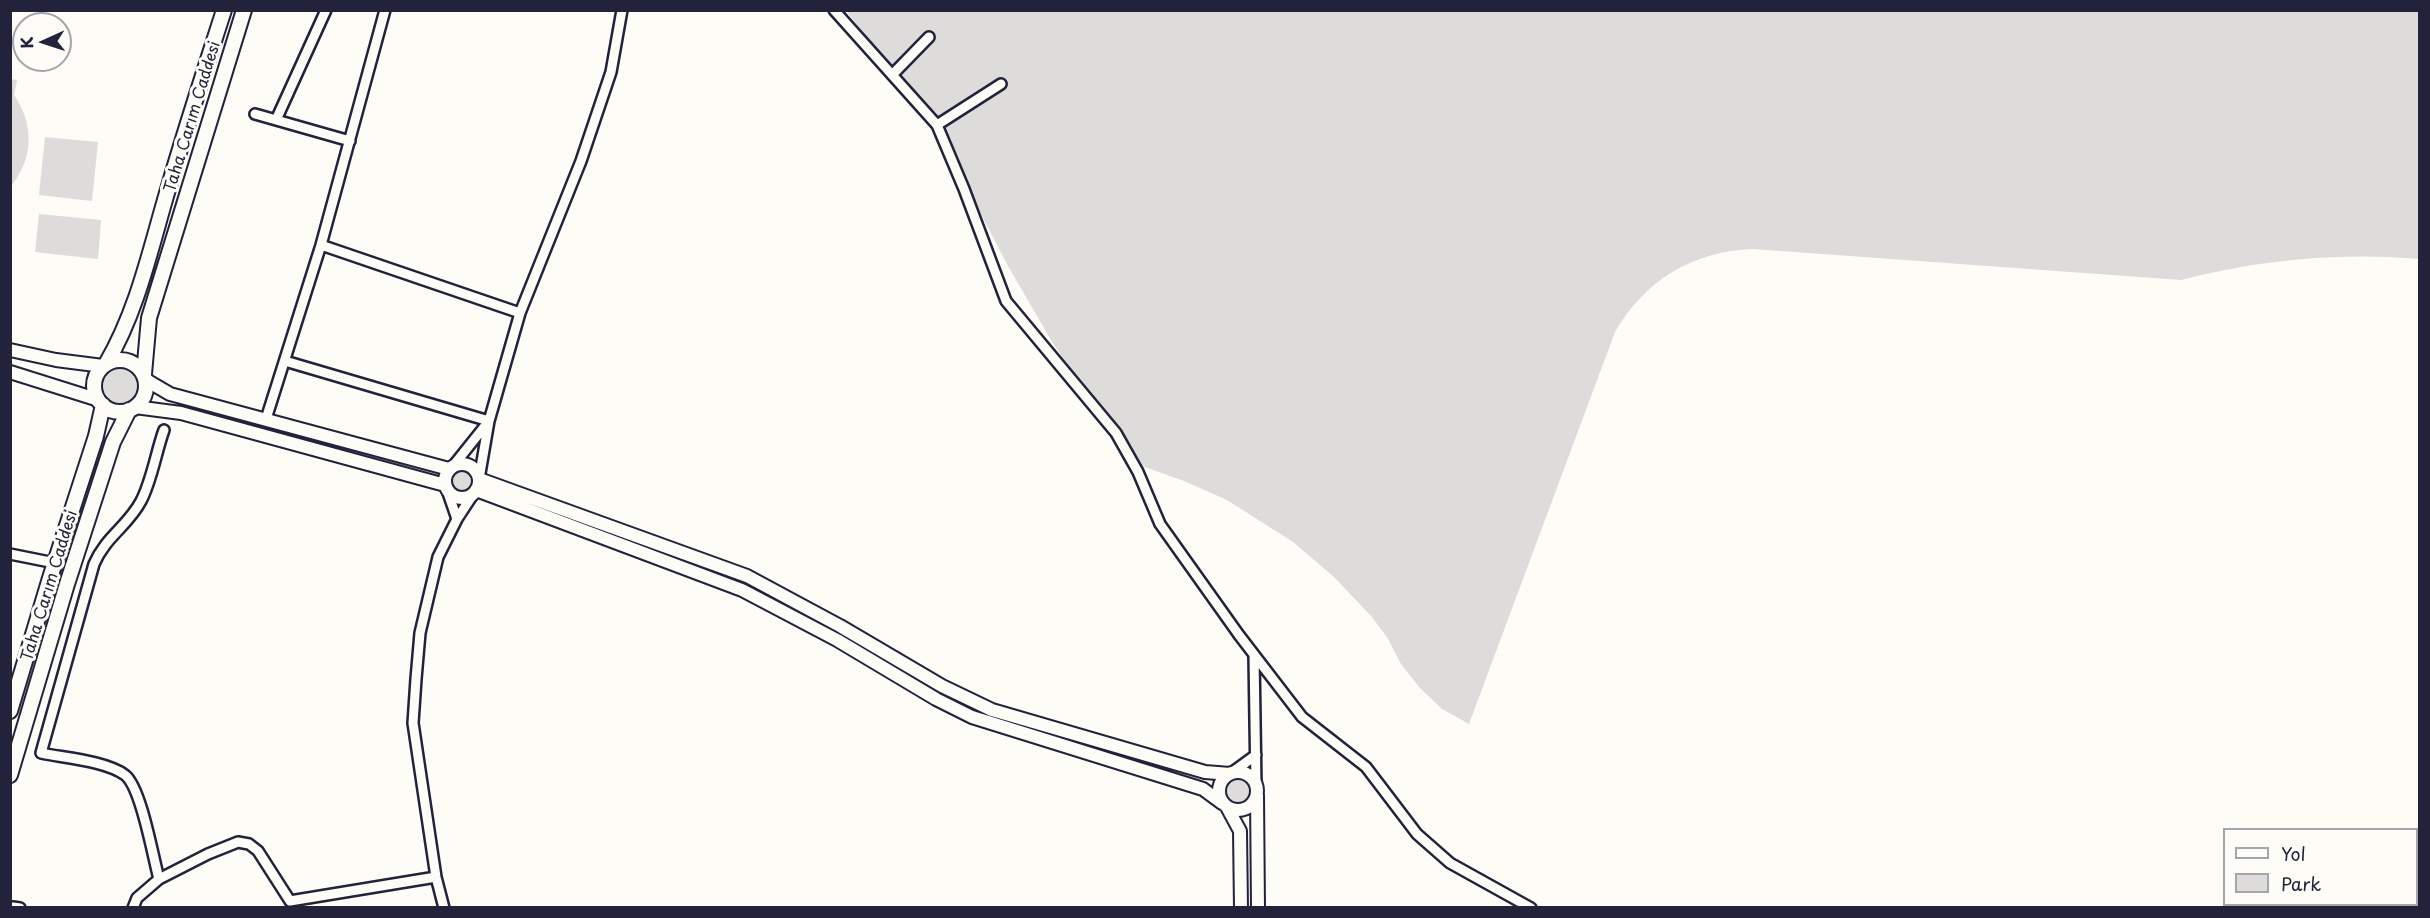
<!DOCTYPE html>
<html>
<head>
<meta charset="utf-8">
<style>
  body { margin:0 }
  #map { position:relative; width:2430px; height:918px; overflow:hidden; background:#fdfcf7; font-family:"Playpen Sans",sans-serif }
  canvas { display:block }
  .frame { position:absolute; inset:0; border:12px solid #22223b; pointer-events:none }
  .legend { position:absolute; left:2223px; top:828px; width:195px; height:78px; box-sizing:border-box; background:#fdfcf7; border:2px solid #a5a5ac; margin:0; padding:8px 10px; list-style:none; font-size:18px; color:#22223b }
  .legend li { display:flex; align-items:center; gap:12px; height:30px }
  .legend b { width:30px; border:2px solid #a5a5ac }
  .north { position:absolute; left:12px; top:12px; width:60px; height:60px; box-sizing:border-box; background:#fdfcf7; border:2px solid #a5a5ac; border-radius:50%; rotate:267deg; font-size:16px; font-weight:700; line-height:24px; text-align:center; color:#22223b }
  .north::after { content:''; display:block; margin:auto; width:21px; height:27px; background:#22223b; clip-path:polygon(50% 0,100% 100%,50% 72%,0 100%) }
</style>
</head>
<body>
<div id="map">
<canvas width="2430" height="918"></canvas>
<div class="frame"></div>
<ul class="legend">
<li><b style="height:8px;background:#fdfcf7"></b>Yol</li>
<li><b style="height:16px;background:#dddcdb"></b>Park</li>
</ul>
<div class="north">K</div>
</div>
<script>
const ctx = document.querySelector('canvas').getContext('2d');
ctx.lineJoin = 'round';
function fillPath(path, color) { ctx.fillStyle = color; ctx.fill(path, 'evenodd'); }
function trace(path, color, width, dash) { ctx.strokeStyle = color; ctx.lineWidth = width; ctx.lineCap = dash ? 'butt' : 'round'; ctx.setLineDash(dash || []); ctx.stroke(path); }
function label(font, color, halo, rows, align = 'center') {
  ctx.font = font + ' "Playpen Sans",sans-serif'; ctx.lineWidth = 6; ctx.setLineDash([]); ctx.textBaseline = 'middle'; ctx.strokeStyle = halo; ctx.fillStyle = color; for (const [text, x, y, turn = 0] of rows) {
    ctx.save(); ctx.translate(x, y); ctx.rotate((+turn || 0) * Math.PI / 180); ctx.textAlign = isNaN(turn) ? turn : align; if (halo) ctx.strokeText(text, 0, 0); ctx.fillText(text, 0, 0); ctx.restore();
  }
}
fillPath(new Path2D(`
  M 846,11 L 2419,11 L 2419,259 C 2338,252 2259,260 2181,280 L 1753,249 C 1693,251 1645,280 1615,332 L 1469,724 L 1442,709 L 1420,688 L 1401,664 L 1387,637 L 1371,616 L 1334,577 L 1293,542 L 1227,500 L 1184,481 L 1139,465 L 1075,377 L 1051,340 L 1008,266 L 942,139 L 905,84 Z
  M 11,79 L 17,80 L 14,95 C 34,124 34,158 11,186 Z
  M 45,137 L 98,142 L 92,201 L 39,195 Z
  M 39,214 L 101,220 L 98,259 L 35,252 Z
  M101 386a19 19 0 1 1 38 0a19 19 0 1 1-38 0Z
  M448 481a14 14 0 1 1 28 0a14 14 0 1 1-28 0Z
  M1222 791a15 15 0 1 1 30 0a15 15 0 1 1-30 0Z`), '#dddcdb');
const street = new Path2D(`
  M 834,10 L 937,125 L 964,189 L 1006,301 L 1116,433 L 1138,472 L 1160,524 L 1239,635 L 1302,717 L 1366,767 L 1417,834 L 1450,863 L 1531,908
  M 892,75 L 929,37
  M 255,114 L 350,141
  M 276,120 L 326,10
  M 937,125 L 1001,84
  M 321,245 L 520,313
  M 285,361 L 489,421 L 453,466
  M 266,419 L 321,245 L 385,10
  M 479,479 L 489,421 L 520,313 L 581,161 L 611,72 L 622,10
  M 447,490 L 457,519
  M 10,554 L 55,563
  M 1254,655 L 1256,787
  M 1230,774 L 1256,755
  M 159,879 C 153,857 141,787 125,775 C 106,761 65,758 41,753 L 94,564 C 106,536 128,526 141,501 C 152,480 156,452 164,430
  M 290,901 L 436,877
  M 13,907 L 20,908
  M 133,908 L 137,898 L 159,879 L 208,854 L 238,842 L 249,844 L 258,851 L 290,901
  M 444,908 L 436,877 L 413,723 L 416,679 L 420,633 L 438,557 L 457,519 L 476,490`);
const secondary = new Path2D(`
  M 10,350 L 56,360 L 103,366
  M 10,372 L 99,400
  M 146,380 L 170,394 L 449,469
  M 135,407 L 181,413 L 445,485
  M445 481a17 17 0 1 1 34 0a17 17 0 1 1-34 0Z
  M 479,479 L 747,576 L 840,626 L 942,686 L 992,710 L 1205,772 L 1230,774
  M 476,490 L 742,590 L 837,640 L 936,699 L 972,717 L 1203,789 L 1222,803
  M1219 791a19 19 0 1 1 38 0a19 19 0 1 1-38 0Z
  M 1257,795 L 1258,908
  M 1227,807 L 1240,831 L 1241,908`);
const primary = new Path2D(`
  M94 386a26 26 0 1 1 52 0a26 26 0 1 1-52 0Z
  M 106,364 C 138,310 151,246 169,186 C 186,127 205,69 224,10
  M 144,374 L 149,318 L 244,10
  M 10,711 L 50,578 L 96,436 L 103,405
  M 10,775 L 67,584 L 113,442 L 129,410`);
trace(street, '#22223b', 14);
trace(secondary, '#22223b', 16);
trace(primary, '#22223b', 18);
trace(street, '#fdfcf7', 9);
trace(secondary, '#fdfcf7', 12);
trace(primary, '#fdfcf7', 14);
label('16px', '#22223b', '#fdfcf7', [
  ["Taha Carım Caddesi",193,117,-73],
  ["Taha Carım Caddesi",50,586,-73]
]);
</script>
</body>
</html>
